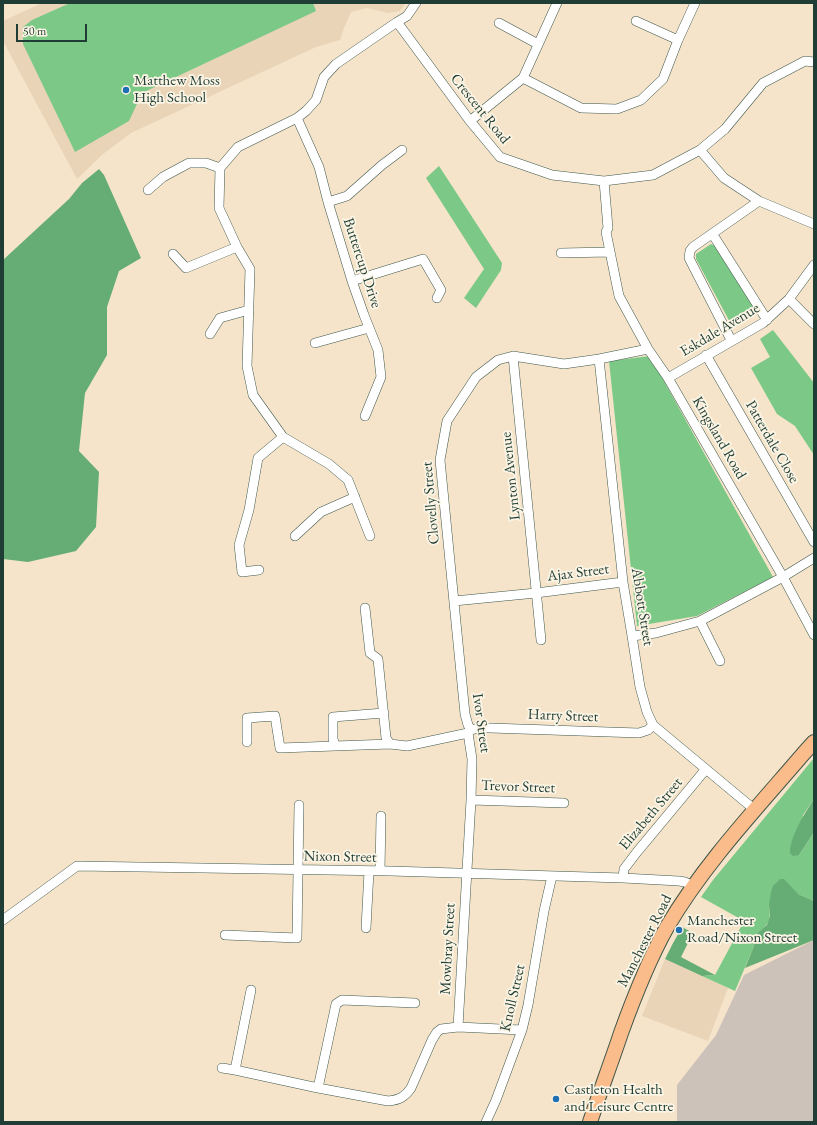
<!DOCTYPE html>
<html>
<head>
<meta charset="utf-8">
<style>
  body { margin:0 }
  #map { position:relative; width:817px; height:1125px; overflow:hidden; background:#f5e4c9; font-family:"EB Garamond",serif }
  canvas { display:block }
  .frame { position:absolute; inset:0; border:4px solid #1f3d34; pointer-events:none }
  .scale { position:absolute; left:16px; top:24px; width:71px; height:18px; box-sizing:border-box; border:2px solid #1f3d34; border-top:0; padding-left:5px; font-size:12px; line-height:14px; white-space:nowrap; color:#1f3d34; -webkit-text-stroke:3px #fcf5e5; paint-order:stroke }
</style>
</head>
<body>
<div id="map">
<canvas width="817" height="1125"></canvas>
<div class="frame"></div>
<div class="scale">50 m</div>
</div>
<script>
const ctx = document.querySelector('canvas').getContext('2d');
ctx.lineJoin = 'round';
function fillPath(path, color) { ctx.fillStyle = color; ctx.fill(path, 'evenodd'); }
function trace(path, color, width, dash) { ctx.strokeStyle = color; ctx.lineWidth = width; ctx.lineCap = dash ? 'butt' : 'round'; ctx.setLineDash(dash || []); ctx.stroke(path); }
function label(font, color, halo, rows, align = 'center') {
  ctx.font = font + ' "EB Garamond",serif'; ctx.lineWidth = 3.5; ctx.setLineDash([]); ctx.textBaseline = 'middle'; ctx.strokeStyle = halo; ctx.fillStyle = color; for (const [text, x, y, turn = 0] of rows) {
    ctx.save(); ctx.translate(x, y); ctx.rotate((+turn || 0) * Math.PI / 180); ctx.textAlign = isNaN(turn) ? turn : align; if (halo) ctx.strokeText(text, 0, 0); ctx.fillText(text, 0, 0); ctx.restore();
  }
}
fillPath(new Path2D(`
  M 42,3 L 405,3 L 400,11 L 388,13 L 367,8 L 351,12 L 344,28 L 340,40 L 316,47 L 131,133 L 103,154 L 77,179 L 3,41 L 3,21 Z
  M 665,959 L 728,988 L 708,1041 L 642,1016 Z`), '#e9d4b8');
fillPath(new Path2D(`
  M 814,940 L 814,1122 L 677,1122 L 677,1085 L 716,1035 L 744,975 Z`), '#ccc2b9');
fillPath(new Path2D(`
  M 70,3 L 313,3 L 316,11 L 142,93 L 129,121 L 75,152 L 23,44 L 23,27 L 32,20 Z
  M 439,166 L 502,263 L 501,270 L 476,308 L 464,298 L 484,269 L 426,178 Z
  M 711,244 L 715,246 L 757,311 L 756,314 L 736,325 L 731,324 L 696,259 L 696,254 Z
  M 773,330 L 814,383 L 814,455 L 795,426 L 777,414 L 751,368 L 770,357 L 760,339 Z
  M 650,356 L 773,577 L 697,616 L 637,626 L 609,361 Z
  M 814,758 L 814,799 L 803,815 L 799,855 L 814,832 L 814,901 L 798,894 L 769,905 C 771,923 769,924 755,935 L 754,946 L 735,991 L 702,976 L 715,975 L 744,921 L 701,897 L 713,880 Z`), '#7cc987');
fillPath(new Path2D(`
  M 99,169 L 104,175 L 141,258 L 119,271 L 107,307 L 107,355 L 85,393 L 79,451 L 99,472 L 96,527 L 76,551 L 28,562 L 3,559 L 3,260 L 69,199 L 82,183 Z
  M 814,799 L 814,832 L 799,855 L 793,856 L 790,853 C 790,836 805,813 814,799 Z
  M 780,879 L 784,879 L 798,894 L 814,901 L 814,940 L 745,968 L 754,946 L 755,935 L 767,925 L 770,916 L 769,905 L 771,892 L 773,886 Z
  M 682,927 L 693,933 L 681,957 L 715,975 L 702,976 L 665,959 L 672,945 Z`), '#65ad74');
const street = new Path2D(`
  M 636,21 L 678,40
  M 397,22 L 470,121 L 500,157 L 552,175 L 604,181 L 653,175 L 700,150 L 725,129 L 763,83 L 805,61 L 814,62
  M 499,23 L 538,44
  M 523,78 L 581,108 L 617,109 L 641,100 L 663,79 L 678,40 L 695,3
  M 297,118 L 319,167 L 328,202 L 352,281 L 364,315 L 378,350 L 381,377 L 365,416
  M 470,121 L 523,78 L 557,3
  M 700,150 L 724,178 L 759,201 L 814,224
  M 604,181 L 608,228 L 606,232 L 619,296 L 648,349 L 668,378 L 783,577 L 814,635
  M 148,190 L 163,177 L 189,163 L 206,163 L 220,168
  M 328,202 L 347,196 L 382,165 L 402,150
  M 711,235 L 715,238 L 767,320
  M 561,253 L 610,252
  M 173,254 L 186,268 L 237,247
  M 352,281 L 423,259 L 441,290 L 437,298
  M 789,299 L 814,324
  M 210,334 L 220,318 L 249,310
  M 731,340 L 689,258 L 690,251 L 693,247 L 759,201
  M 315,343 L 369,328
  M 706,355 L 814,542
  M 513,356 L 541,640
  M 599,359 L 623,582 L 632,636 L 640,687 L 647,712 L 653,725 L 755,810
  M 668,378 L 763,323 L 789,299 L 814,265
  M 295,536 L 321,512 L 355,497
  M 370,536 L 348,480 L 329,464 L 283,437 L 253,395 L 247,366 L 250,269 L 237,247 L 219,208 L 220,168 L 238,147 L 297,118 L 306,111 L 316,100 L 324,77 L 336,64 L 397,22 L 407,16 L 416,3
  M 259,570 L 242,572 L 239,545 L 249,510 L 258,458 L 283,437
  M 454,601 L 536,593 L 623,582
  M 365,608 L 370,653 L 378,659 L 386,738 L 390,744 L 407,746 L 468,733
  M 700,621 L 720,661
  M 632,636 L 656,633 L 700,621 L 783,577 L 814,558
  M 471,730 L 468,725 L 465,714 L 440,460 L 447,421 L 476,377 L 498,360 L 513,356 L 564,364 L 599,359 L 648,349
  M 471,730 L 478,728 L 490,728 L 639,733 L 648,730 L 653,725
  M 247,742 L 247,718 L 275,716 L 280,748 L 390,744
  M 335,746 L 333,739 L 333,717 L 384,713
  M 471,800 L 564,803
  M 380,871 L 381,816
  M 623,878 L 624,869 L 637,852 L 706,769
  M 3,920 L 77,866 L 390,871 L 623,878 L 679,881 L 685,882 L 693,886
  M 366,928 L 369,871
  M 225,935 L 297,938 L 299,805
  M 251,990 L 235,1070 L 318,1088 L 388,1101 C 399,1100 405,1097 411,1088 L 432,1040 L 437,1032 L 441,1029 L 458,1027 L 522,1030
  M 458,1027 L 471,800 L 472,759 L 468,733 L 471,730
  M 222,1068 L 235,1070
  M 318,1088 L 336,1004 L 342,1000 L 415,1003
  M 486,1122 L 496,1100 L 522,1030 L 528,1005 L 544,911 L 552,876`);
const primary = new Path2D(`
  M 590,1122 C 600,1092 611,1063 621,1033 C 634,997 648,961 667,927 C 704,864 756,809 804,753 L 814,742`);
trace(street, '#3f564a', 10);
trace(primary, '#3f564a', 16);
trace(street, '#fff', 9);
trace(primary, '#fabc8b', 14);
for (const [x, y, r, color] of [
  [126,90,4,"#1f6fb2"],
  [679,930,4,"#1f6fb2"],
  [556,1099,4,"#1f6fb2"]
]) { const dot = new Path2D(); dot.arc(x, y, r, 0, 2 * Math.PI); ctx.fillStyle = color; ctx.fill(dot); trace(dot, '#fcf5e5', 1.5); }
label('15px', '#1f3d34', '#fcf5e5', [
  ["Matthew Moss",134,81],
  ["High School",134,98],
  ["Manchester",687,921],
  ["Road/Nixon Street",687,938],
  ["Castleton Health",564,1090],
  ["and Leisure Centre",564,1107]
], 'left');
label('15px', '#1f3d34', '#fcf5e5', [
  ["Crescent Road",480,109,51],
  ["Buttercup Drive",362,263,72],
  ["Eskdale Avenue",720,330,-31],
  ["Kingsland Road",719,438,60],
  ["Patterdale Close",772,442,60],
  ["Lynton Avenue",511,476,-96],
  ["Clovelly Street",431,503,-95],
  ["Ajax Street",578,573,-7],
  ["Abbott Street",642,607,81],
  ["Harry Street",563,716,2],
  ["Ivor Street",481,723,82],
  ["Trevor Street",518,787,2],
  ["Elizabeth Street",651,814,-50],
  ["Nixon Street",340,857,1],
  ["Manchester Road",645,941,-63],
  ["Mowbray Street",448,949,-87],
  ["Knoll Street",513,998,-77]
]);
</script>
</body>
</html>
